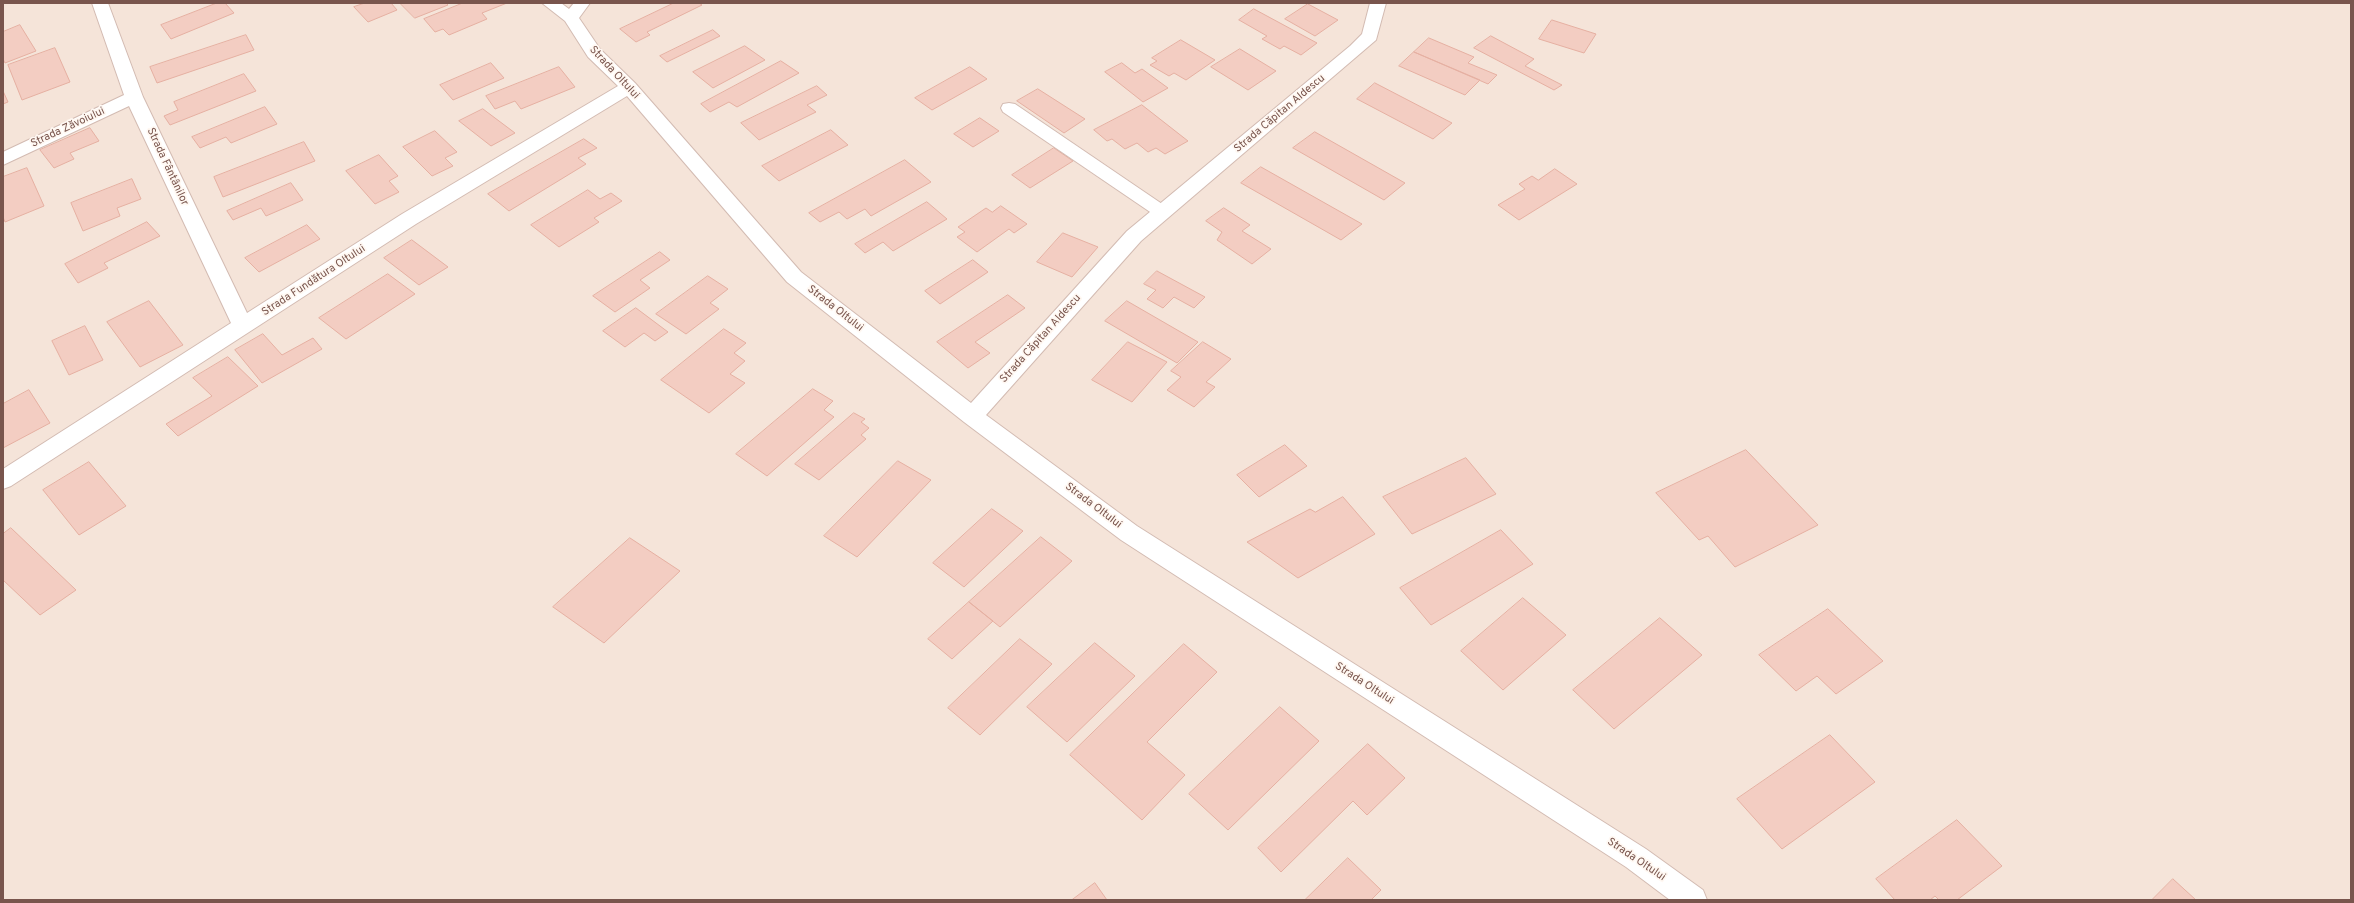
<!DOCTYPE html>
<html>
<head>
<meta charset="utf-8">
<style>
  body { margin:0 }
  #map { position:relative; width:2354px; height:903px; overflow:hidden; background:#fdf3eb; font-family:Overpass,sans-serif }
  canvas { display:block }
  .frame { position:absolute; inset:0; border:4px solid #79554d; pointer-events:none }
</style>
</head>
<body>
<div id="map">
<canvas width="2354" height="903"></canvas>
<div class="frame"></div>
</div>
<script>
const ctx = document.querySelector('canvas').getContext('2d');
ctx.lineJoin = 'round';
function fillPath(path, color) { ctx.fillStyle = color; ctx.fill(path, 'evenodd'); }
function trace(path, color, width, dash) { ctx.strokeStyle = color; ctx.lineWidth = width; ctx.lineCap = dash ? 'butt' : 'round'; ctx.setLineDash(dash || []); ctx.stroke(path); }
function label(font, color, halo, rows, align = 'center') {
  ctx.font = font + ' Overpass,sans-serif'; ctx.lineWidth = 3.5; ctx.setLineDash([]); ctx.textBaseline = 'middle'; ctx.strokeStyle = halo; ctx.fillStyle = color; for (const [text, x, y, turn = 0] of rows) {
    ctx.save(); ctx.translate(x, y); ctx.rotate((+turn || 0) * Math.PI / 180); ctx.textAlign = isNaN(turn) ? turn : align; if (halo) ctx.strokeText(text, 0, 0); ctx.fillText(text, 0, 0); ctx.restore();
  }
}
fillPath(new Path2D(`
  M 3,3 L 2351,3 L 2351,900 L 3,900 Z`), '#f5e4d9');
const building = new Path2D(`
  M 217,3 L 225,3 L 234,13 L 171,39 L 161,25 Z
  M 365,3 L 391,3 L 397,10 L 368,22 L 354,7 Z
  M 400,3 L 446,3 L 448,5 L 415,18 Z
  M 463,3 L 507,3 L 482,13 L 487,19 L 449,35 L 443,29 L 435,32 L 424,19 Z
  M 674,3 L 699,3 L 702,5 L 647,32 L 650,35 L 636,42 L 620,29 Z
  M 1308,4 L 1338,20 L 1315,36 L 1285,19 Z
  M 1254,9 L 1317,43 L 1301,55 L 1284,46 L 1280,49 L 1262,39 L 1267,36 L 1239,20 Z
  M 1552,20 L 1596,34 L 1584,53 L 1539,39 Z
  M 20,25 L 36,51 L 5,63 L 3,59 L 3,32 Z
  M 713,30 L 720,36 L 667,62 L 660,56 Z
  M 246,35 L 254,50 L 157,83 L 150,67 Z
  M 1491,36 L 1534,59 L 1525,66 L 1562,85 L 1554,90 L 1474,48 Z
  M 1429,38 L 1474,57 L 1468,63 L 1497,75 L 1488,84 L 1414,52 Z
  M 1181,40 L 1215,60 L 1186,80 L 1174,73 L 1169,76 L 1150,65 L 1157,61 L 1152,58 Z
  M 745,46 L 765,60 L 713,88 L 693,72 Z
  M 55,48 L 70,82 L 22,100 L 8,65 Z
  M 1240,49 L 1276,71 L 1248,90 L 1211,67 Z
  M 1414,52 L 1480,80 L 1465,95 L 1399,66 Z
  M 781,61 L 799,73 L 737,107 L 729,102 L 710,112 L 701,104 Z
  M 491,63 L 504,78 L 453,100 L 440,85 Z
  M 1122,63 L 1135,73 L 1142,69 L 1168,88 L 1143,102 L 1105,72 Z
  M 559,67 L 575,87 L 521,109 L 515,101 L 495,109 L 486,96 Z
  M 970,67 L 987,79 L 932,110 L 915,98 Z
  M 244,74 L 256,91 L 170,125 L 164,116 L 178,110 L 174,102 Z
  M 1375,83 L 1452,123 L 1433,139 L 1357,99 Z
  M 817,86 L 827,95 L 807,105 L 816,112 L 759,140 L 741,123 Z
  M 1038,89 L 1085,119 L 1064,133 L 1017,101 Z
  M 3,91 L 8,102 L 3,104 Z
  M 1142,105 L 1188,141 L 1165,154 L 1156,148 L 1148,152 L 1137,143 L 1125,149 L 1112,139 L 1107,141 L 1094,130 Z
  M 265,107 L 277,124 L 231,143 L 226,137 L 200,148 L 192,137 Z
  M 483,109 L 515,133 L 491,146 L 459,121 Z
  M 980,118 L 999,131 L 973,147 L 954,134 Z
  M 90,128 L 99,141 L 70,153 L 74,159 L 54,168 L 40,150 Z
  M 831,130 L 848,145 L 779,181 L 762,166 Z
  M 435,131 L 457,152 L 445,158 L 453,166 L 432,176 L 403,147 Z
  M 1315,132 L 1405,183 L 1384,200 L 1293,148 Z
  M 584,139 L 597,148 L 578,158 L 586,164 L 509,211 L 488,194 Z
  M 304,142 L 315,161 L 223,197 L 214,177 Z
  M 1054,148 L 1073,161 L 1030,188 L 1012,175 Z
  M 379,155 L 398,176 L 389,181 L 399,192 L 375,204 L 346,171 Z
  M 905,160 L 931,182 L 871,216 L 865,209 L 847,219 L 839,212 L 820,222 L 809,213 Z
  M 1261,167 L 1362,224 L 1341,240 L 1241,183 Z
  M 27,168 L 44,206 L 5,222 L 3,217 L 3,177 Z
  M 1555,169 L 1577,184 L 1519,220 L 1498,205 L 1525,189 L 1519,184 L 1532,176 L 1538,180 Z
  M 132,179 L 141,199 L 117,208 L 120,216 L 83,231 L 71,203 Z
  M 291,183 L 303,200 L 266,216 L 261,208 L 233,220 L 227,211 Z
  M 588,190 L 600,199 L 611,193 L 622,201 L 594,218 L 599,222 L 559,247 L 531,225 Z
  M 927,202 L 947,219 L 893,251 L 883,242 L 865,253 L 855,244 Z
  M 1001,206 L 1027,224 L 1014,233 L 1009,229 L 977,252 L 957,237 L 965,232 L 958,227 L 986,208 L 992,212 Z
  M 1224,208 L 1250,225 L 1242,231 L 1271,249 L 1252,264 L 1217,240 L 1222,232 L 1206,221 Z
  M 147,222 L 160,236 L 104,263 L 108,268 L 78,283 L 65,264 Z
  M 307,225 L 320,239 L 259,272 L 245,258 Z
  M 1063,233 L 1098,247 L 1072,277 L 1037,262 Z
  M 412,240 L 448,267 L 419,285 L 384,258 Z
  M 660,252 L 670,260 L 640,280 L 650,288 L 615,312 L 593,296 Z
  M 973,260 L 988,272 L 940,304 L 925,291 Z
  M 1157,271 L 1205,297 L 1194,308 L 1174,297 L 1163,308 L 1147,299 L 1156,290 L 1144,284 Z
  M 388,274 L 415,294 L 346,339 L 319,318 Z
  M 708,276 L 728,289 L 710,303 L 719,309 L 686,334 L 656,314 Z
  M 1008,295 L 1025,308 L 975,342 L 990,353 L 968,368 L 937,342 Z
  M 149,301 L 183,345 L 140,367 L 107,322 Z
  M 1127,301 L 1198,342 L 1177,363 L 1105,321 Z
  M 636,308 L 668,332 L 655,341 L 644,333 L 625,347 L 603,331 Z
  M 85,326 L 103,360 L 69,375 L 52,341 Z
  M 724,329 L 746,343 L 734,353 L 745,361 L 730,374 L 745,383 L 709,413 L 661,380 Z
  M 263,334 L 282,355 L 313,338 L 322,349 L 262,383 L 235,350 Z
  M 1128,342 L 1167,362 L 1132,402 L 1092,380 Z
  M 1203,342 L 1231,359 L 1206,382 L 1215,387 L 1194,407 L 1167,390 L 1181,377 L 1171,371 Z
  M 228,357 L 258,386 L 178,436 L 166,424 L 212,396 L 193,378 Z
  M 813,389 L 833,401 L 824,410 L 834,417 L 767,476 L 736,454 Z
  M 29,390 L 50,423 L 3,448 L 3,404 Z
  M 854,413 L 865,419 L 861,422 L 869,428 L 861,435 L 866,439 L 819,480 L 795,464 Z
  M 1285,445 L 1307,466 L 1259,497 L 1237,475 Z
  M 1746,450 L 1818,525 L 1735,567 L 1708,536 L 1699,540 L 1656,493 Z
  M 1466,458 L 1496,494 L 1412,534 L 1383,497 Z
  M 898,461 L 931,480 L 857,557 L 824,536 Z
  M 89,462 L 126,506 L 79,535 L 43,490 Z
  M 1343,497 L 1375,534 L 1298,578 L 1247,542 L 1310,509 L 1315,512 Z
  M 992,509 L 1023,531 L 964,587 L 933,563 Z
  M 11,528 L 76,590 L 40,615 L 3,580 L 3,534 Z
  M 1501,530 L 1533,564 L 1431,625 L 1400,588 Z
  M 1041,537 L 1072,561 L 1000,627 L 969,602 Z
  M 630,538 L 680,571 L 604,643 L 553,607 Z
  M 1523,598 L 1566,635 L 1503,690 L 1461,651 Z
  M 969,602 L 993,621 L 952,659 L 928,639 Z
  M 1828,609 L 1883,661 L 1836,694 L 1817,676 L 1796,691 L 1759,655 Z
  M 1660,618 L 1702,655 L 1614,729 L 1573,690 Z
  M 1020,639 L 1052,664 L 980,735 L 948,708 Z
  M 1095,643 L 1135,676 L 1067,742 L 1027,707 Z
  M 1184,644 L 1217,672 L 1147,742 L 1185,775 L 1142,820 L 1070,755 Z
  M 1280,707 L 1319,741 L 1228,830 L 1189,794 Z
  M 1830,735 L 1875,782 L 1782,849 L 1737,799 Z
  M 1368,744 L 1405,778 L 1367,815 L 1353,801 L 1281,872 L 1258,848 Z
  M 1957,820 L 2002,866 L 1957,900 L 1939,900 L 1935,896 L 1930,900 L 1895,900 L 1876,879 Z
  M 1348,858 L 1381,890 L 1371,900 L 1305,900 Z
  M 2173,879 L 2196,900 L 2152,900 Z
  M 1095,883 L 1107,900 L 1072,900 Z`);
fillPath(building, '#f3cdc2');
trace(building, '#e6b0a2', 1);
const lane = new Path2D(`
  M 1009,103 L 1015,104 L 1168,208 L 1171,212 L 1168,216 L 1162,218 L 1156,216 L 1003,112 L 1001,108 L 1003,104 Z`);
const street = new Path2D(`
  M 92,3 L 108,3 L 143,97 L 247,313 L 402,214 L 618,86 L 588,57 L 565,21 L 542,3 L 561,3 L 569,9 L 574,3 L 590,3 L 579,18 L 600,49 L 635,83 L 801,272 L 971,403 L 1127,231 L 1350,46 L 1362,34 L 1370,3 L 1386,3 L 1376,40 L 1141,241 L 986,415 L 1137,526 L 1646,849 L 1703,890 L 1707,900 L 1670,900 L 1626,867 L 1121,540 L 964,422 L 787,282 L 627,96 L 416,224 L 11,486 L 3,489 L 3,469 L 231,323 L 129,106 L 3,165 L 3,152 L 124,95 Z`);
trace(lane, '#d3bbb2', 2);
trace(street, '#d3bbb2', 2);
fillPath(lane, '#fff');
fillPath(street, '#fff');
label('11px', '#79554d', '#fff8f2', [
  ["Strada Oltului",614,73,47],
  ["Strada Căpitan Aldescu",1280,114,-40],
  ["Strada Zăvoiului",68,128,-25],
  ["Strada Fântânilor",167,167,65],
  ["Strada Fundătura Oltului",314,281,-33],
  ["Strada Oltului",835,309,38],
  ["Strada Căpitan Aldescu",1041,339,-48],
  ["Strada Oltului",1093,506,37],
  ["Strada Oltului",1364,684,33],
  ["Strada Oltului",1636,860,34]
]);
</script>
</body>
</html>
